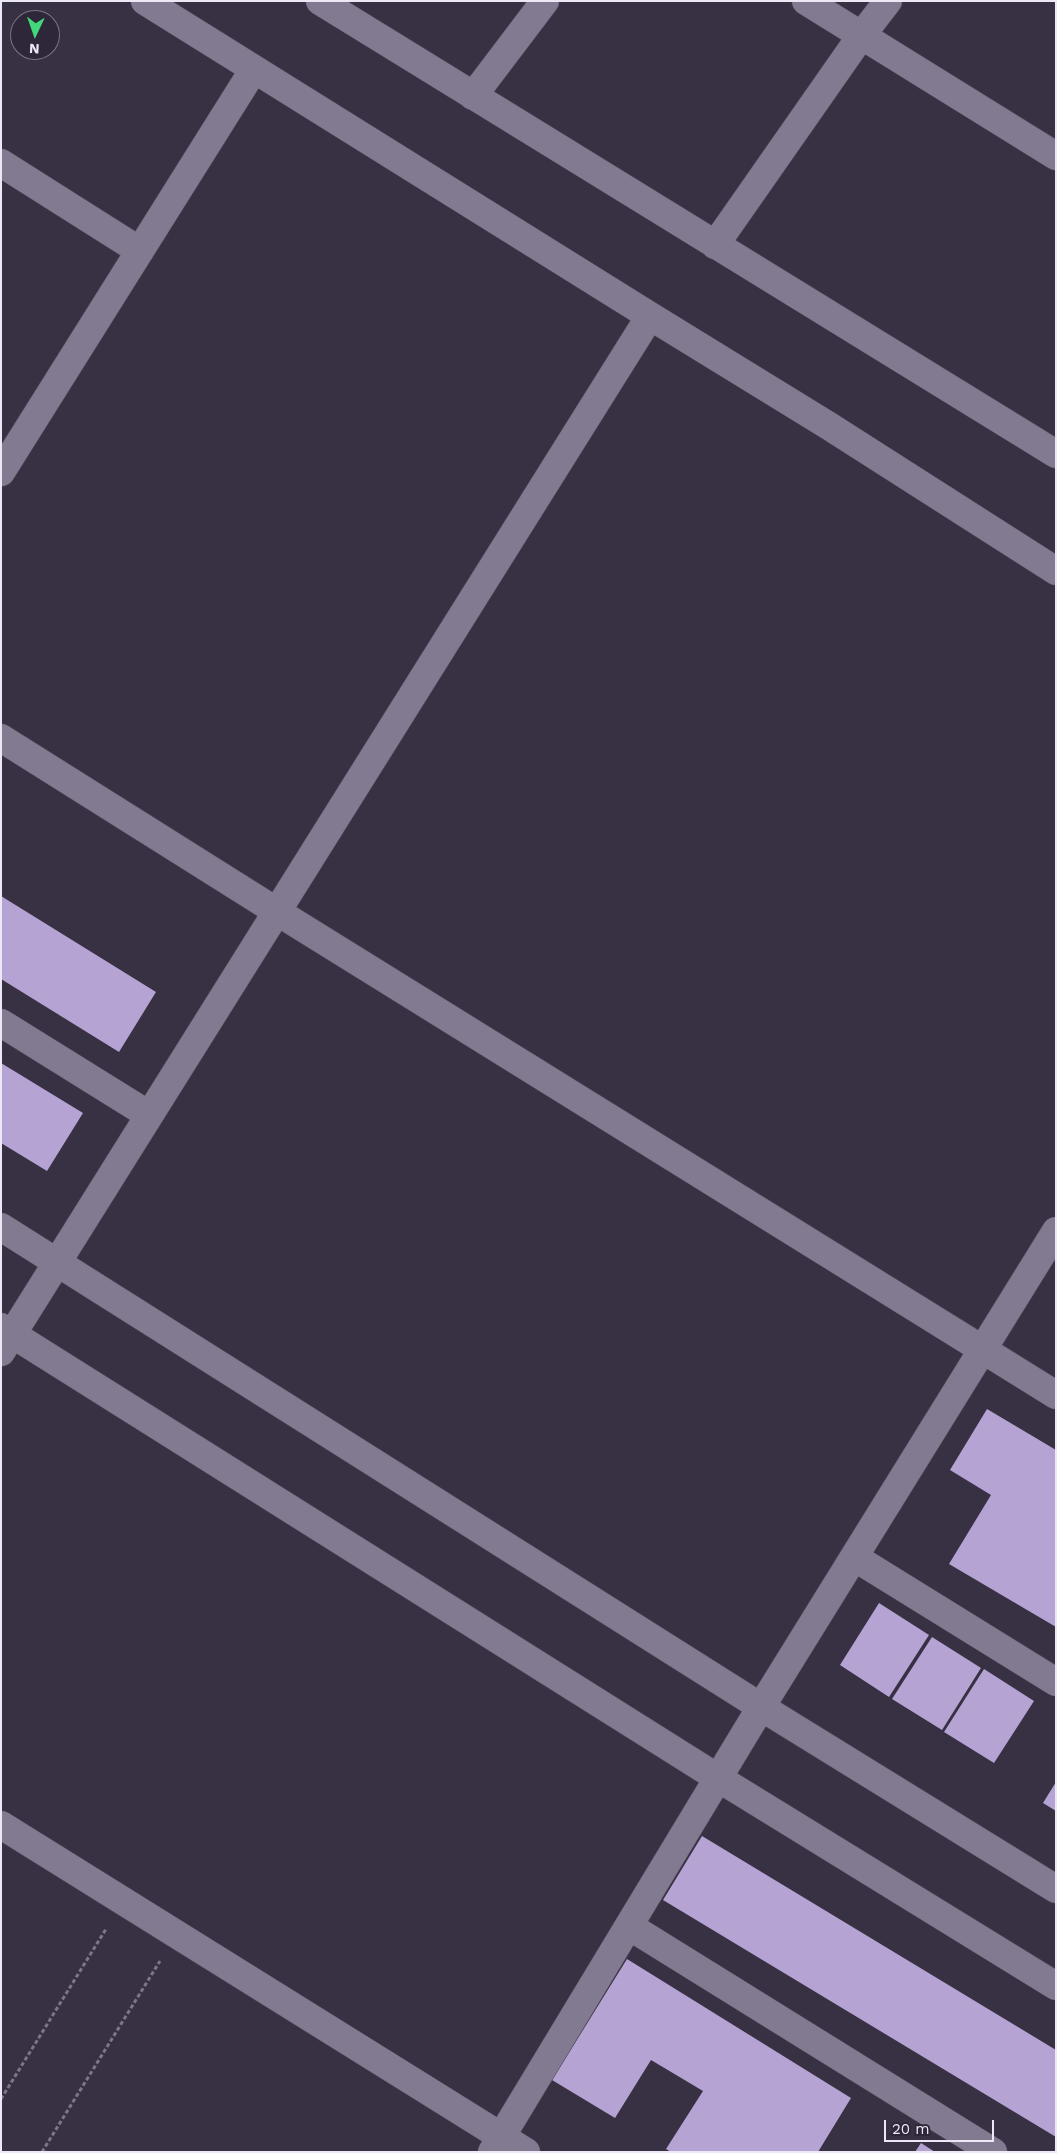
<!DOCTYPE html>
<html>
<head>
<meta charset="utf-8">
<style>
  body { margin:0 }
  #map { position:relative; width:1057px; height:2153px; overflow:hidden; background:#383144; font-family:"Work Sans",sans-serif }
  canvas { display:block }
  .frame { position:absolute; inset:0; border:2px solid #ede8f5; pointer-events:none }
  .north { position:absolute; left:10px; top:10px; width:50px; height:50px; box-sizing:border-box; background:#2e273a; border:1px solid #7a7485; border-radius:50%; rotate:183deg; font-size:14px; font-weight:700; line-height:20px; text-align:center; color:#ede8f5 }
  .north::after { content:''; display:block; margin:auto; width:18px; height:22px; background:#42d77b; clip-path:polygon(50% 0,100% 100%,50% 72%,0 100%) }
  .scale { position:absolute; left:884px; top:2120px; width:110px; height:22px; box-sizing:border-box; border:2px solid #ede8f5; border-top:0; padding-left:6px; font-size:15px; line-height:18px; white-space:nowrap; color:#ede8f5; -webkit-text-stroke:4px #2e273a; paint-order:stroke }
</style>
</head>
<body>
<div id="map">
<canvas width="1057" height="2153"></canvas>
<div class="frame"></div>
<div class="north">N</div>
<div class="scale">20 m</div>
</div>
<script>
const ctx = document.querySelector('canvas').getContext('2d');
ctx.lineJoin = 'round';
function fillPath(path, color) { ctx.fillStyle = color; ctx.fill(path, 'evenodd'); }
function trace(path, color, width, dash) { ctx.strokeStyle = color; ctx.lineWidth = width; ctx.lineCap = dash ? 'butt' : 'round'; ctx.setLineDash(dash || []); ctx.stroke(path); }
fillPath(new Path2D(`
  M 1,896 L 156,992 L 119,1052 L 1,979 Z
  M 1,1063 L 83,1113 L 47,1171 L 1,1143 Z
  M 987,1409 L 1056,1450 L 1056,1627 L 949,1564 L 991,1495 L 950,1470 Z
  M 879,1603 L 929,1635 L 889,1697 L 840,1665 Z
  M 932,1637 L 981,1668 L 942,1730 L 892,1699 Z
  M 984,1669 L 1034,1701 L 994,1763 L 944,1732 Z
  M 1056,1782 L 1056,1811 L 1043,1803 Z
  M 702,1836 L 1056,2050 L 1056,2137 L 663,1900 Z
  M 627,1959 L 851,2098 L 818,2152 L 671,2152 L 666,2149 L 703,2091 L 651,2060 L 615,2118 L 552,2080 Z
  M 921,2143 L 935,2152 L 915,2152 Z`), '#b5a3d3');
const minor = new Path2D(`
  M 145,1 L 650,316 L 829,426 L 1056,571
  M 320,1 L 1056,454
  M 806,1 L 1056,156
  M 473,96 L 545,1
  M 1,163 L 140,251
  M 715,245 L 861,36 L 888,1
  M 1,472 L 254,69
  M 1,738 L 276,911 L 1056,1395
  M 1,1023 L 149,1115
  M 1,1227 L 761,1707 L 1056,1889
  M 1,1327 L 718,1778 L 1056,1986
  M 1,1352 L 650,316
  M 854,1557 L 1056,1682
  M 1,1825 L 526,2152
  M 629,1926 L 993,2152
  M 492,2152 L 761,1707 L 1056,1231`);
trace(minor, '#554f5f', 29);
trace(new Path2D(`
  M 1,2099 L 106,1929
  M 42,2152 L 160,1961`), '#7c7687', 3, [4, 2.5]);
trace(minor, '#827a90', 28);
</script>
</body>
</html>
